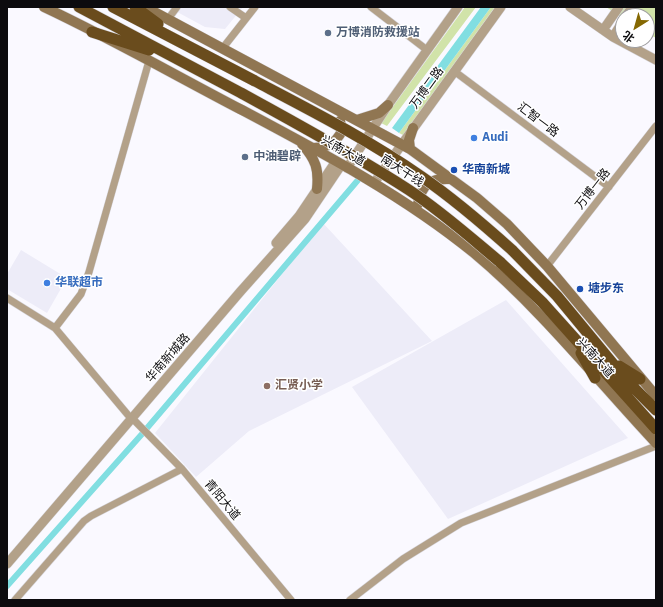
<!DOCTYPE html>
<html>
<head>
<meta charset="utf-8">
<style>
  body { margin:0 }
  #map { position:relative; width:663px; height:607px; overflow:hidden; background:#faf9ff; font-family:"IBM Plex Sans","Noto Sans SC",sans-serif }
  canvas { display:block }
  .frame { position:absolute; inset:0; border:8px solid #0c0b0e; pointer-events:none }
  .north { position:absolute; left:615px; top:8px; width:40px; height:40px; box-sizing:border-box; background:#fff; border:1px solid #9e9d9f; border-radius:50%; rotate:217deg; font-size:11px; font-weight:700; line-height:16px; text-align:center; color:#0c0b0e }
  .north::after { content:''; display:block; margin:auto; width:14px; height:18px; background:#856802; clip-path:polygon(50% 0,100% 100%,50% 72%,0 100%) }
</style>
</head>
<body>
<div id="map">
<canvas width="663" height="607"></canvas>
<div class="frame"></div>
<div class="north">北</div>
</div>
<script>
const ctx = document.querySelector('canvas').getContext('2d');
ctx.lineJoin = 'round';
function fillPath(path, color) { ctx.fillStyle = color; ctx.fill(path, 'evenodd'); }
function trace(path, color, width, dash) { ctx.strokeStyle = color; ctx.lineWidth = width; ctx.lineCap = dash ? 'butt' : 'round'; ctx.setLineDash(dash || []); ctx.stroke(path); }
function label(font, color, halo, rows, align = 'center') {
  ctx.font = font + ' "IBM Plex Sans","Noto Sans SC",sans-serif'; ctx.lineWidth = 3; ctx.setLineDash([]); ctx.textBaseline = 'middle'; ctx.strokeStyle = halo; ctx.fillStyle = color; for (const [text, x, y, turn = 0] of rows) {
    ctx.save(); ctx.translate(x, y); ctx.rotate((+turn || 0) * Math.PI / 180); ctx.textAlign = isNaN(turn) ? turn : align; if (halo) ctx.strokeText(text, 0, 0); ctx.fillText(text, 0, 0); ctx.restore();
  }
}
fillPath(new Path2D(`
  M 168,7 L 243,7 L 225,29 L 205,27 Z
  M 323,223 L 432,341 L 249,431 L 196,477 L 155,433 Z
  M 21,250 L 67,278 L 47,313 L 7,289 L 7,274 Z
  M 506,300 L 628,438 L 448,519 L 352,387 Z`), '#edecf8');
fillPath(new Path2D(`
  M 465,7 L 476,7 L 387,126 L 381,123 Z
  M 491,7 L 495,7 L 403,135 L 399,133 Z
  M 606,7 L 656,7 L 656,38 L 647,33 L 647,16 L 623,16 L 623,18 Z`), '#d1e3a9');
fillPath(new Path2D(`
  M 481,7 L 491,7 L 399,133 L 392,128 Z`), '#81dee1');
trace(new Path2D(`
  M 7,586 L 142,434 L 358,180`), '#81dee1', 6);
const minor = new Path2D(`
  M 230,7 L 246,18
  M 371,7 L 427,50
  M 168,19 L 177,7
  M 222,49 L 255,7
  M 454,71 L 609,187
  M 547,266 L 656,126
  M 7,298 L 55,328 L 128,415
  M 55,328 L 81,294 L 89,272 L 149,61
  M 132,418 L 182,469 L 291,600
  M 15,600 L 84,521 L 91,516 L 182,469
  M 350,600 L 403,559 L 461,523 L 656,446`);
const tertiary = new Path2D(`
  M 570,7 L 613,37 L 656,60
  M 626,16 L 632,7
  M 603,30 L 619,7
  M 613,37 L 623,21
  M 347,168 L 388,105 L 458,7
  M 374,183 L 501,7
  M 276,243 L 299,216 L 336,161
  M 7,564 L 240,292 L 305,219 L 342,164`);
const secondary = new Path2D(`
  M 44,7 C 110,38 175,75 240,109 C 321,152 403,195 474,253 C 541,309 597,380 656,443
  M 145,7 L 410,149 L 477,198 L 507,224 L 547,266 L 656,396
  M 357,120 L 379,113 L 388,105
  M 302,144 C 316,160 319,169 317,189
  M 313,148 C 328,147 335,144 342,131 L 340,121
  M 410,149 L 409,140 L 413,128
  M 418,204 C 422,183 431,178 451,179`);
const trunk = new Path2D(`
  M 79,7 L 243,94
  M 113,7 L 255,81
  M 135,7 L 158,24
  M 92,32 L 149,50
  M 512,250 L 557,296 L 628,382 L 656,410
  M 500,262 L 542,302 L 656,429
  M 581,353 L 595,378
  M 619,366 L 640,379`);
trace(minor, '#d4d3d8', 8);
trace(tertiary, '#d4d3d8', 10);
trace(secondary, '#d4d3d8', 11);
trace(trunk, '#d4d3d8', 12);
trace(minor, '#b3a189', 7);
trace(tertiary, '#b3a189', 9);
trace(secondary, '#907652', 10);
trace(trunk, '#6a4c1d', 11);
const trunkBridge = new Path2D(`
  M 255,81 C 312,111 369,140 422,177 C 454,199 483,224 512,250
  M 243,94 C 299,125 355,155 409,190 C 441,211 470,237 500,262`);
trace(trunkBridge, '#d4d3d8', 12, []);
trace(trunkBridge, '#6a4c1d', 11);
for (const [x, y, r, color] of [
  [328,33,4,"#5c6f8a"],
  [474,138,4,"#3f7fe0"],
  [245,157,4,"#5c6f8a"],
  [454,170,4,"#1a4fb4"],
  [47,283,4,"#3f7fe0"],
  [580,289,4,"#1a4fb4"],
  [267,386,4,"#8d6e63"]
]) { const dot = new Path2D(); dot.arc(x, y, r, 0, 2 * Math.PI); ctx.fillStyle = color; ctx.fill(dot); trace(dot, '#fff', 1.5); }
label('bold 12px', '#4e5e75', '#fff', [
  ["万博消防救援站",336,33],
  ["中油碧辟",253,157]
], 'left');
label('12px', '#0c0b0e', '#fff', [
  ["万博二路",427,88,-54],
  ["汇智一路",538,120,37],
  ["兴南大道",343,151,30],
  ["南大干线",402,171,33],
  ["万博一路",593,189,-52],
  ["华南新城路",168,358,-49],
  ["兴南大道",595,358,48],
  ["青阳大道",222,500,50]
]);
label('bold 12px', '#366cbe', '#fff', [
  ["Audi",482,138],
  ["华联超市",55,283]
], 'left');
label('bold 12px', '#164399', '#fff', [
  ["华南新城",462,170],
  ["塘步东",588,289]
], 'left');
label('bold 12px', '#785e54', '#fff', [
  ["汇贤小学",275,386]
], 'left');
</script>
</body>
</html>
